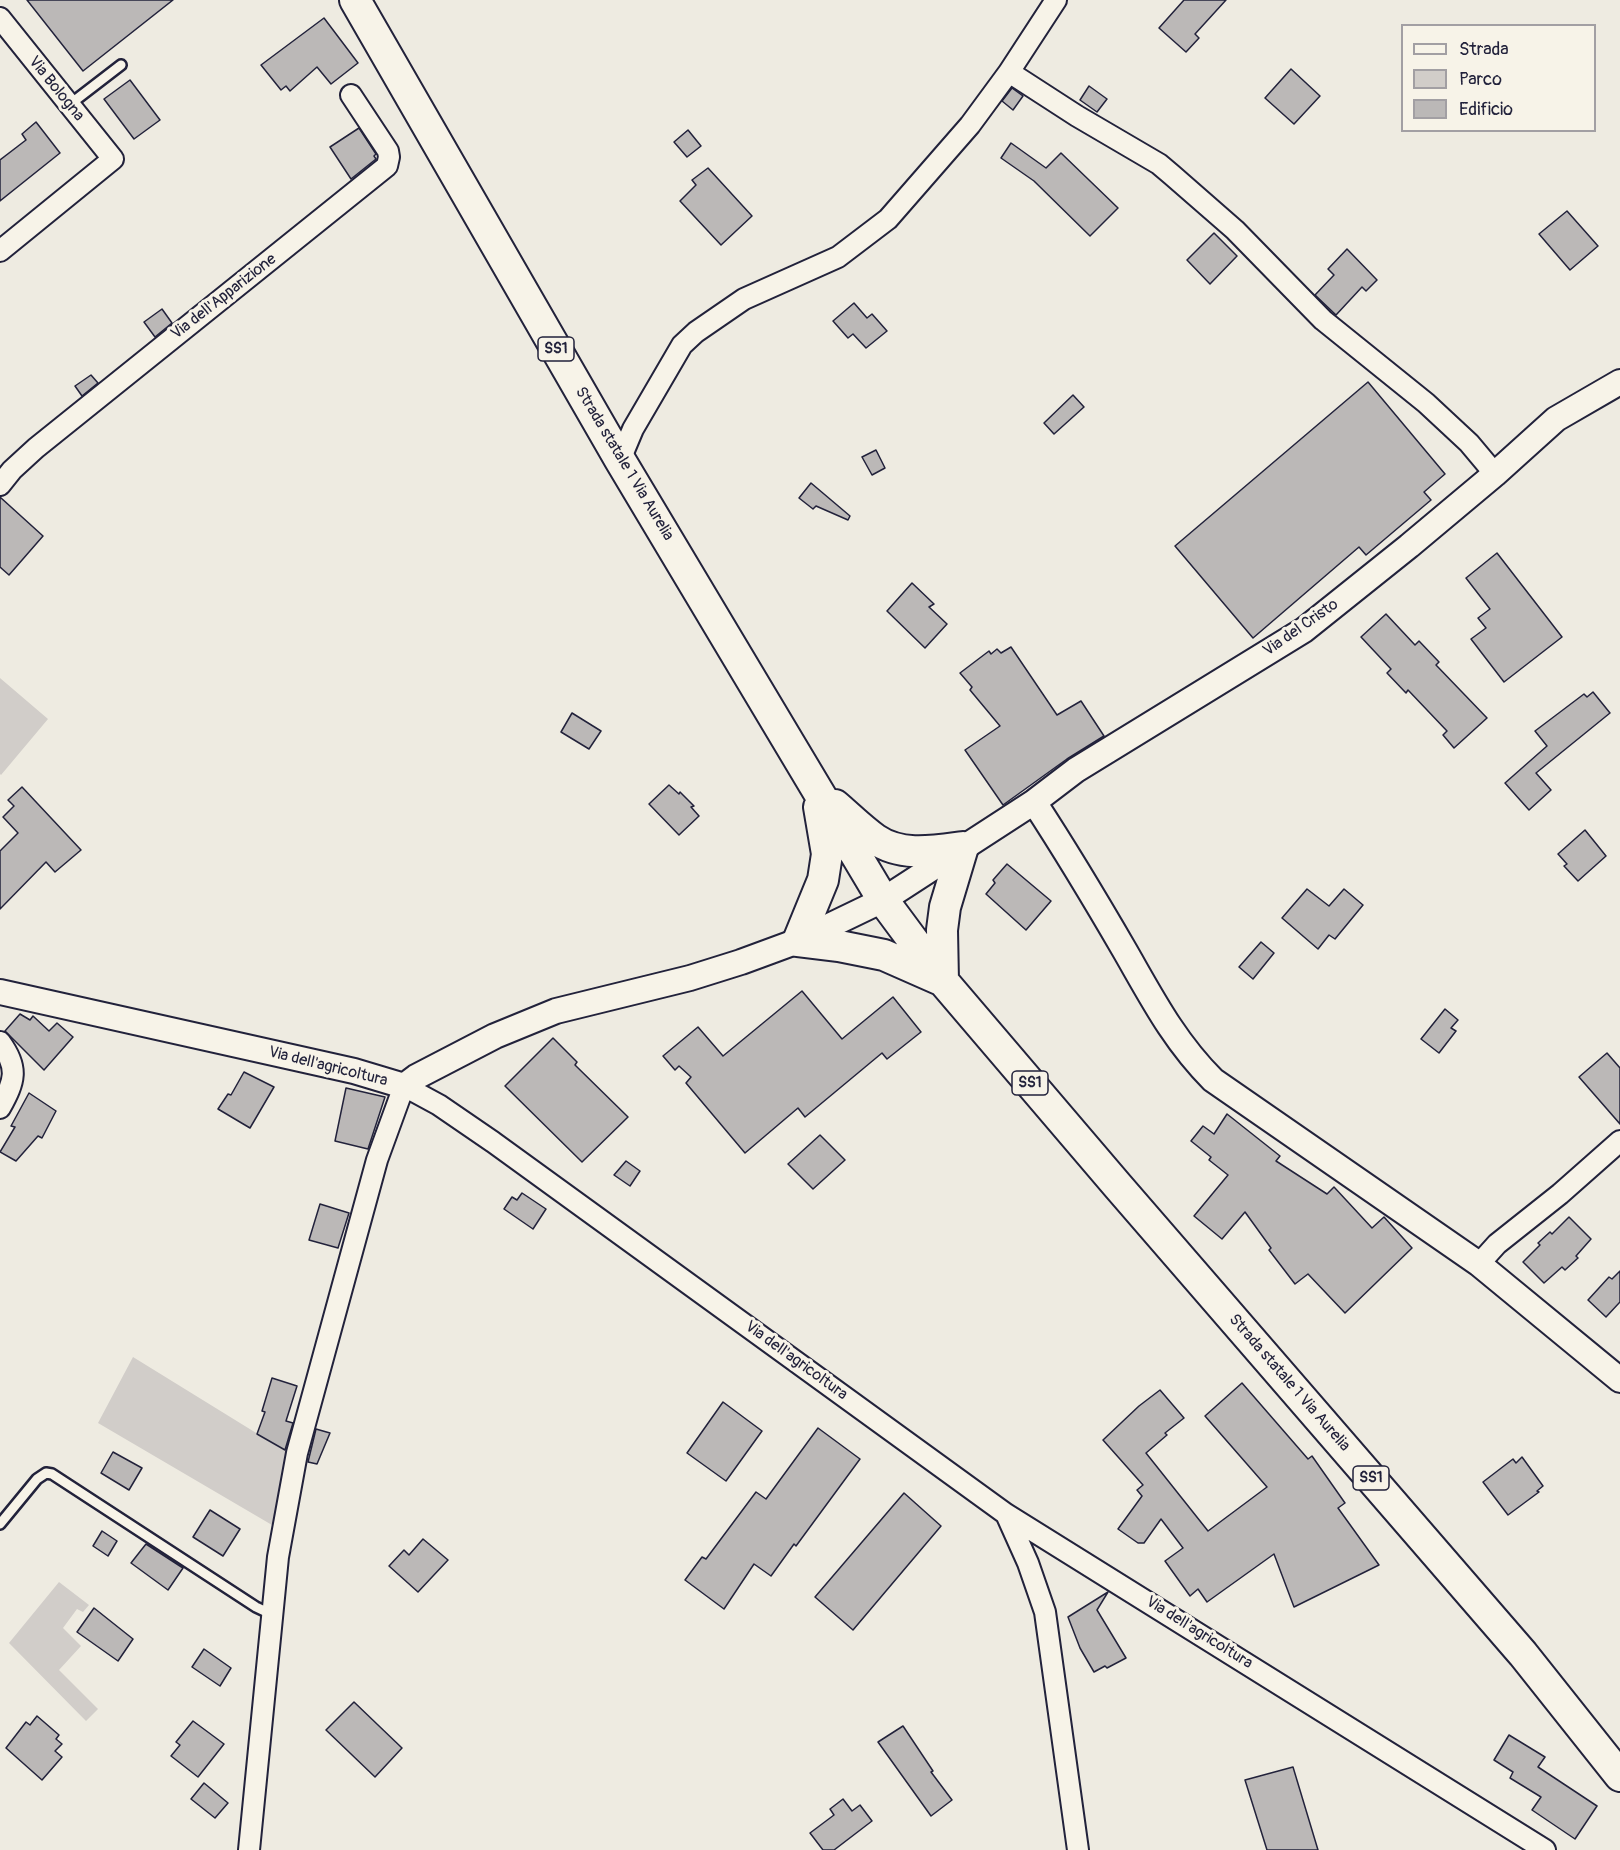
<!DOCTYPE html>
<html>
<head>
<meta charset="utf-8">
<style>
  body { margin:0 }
  #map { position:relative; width:1620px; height:1850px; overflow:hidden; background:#eeebe1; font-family:Pangolin,sans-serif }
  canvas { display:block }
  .legend { position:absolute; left:1401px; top:24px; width:195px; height:108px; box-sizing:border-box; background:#f7f3e8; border:2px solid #a29fa3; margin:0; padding:8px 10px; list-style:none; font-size:18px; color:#22223b }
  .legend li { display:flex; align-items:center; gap:12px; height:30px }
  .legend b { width:30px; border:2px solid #a29fa3 }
</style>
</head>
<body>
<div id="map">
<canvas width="1620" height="1850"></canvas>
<ul class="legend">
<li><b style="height:8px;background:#f7f3e8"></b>Strada</li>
<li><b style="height:16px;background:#d1cdc9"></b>Parco</li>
<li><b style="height:16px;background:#bbb8b7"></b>Edificio</li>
</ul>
</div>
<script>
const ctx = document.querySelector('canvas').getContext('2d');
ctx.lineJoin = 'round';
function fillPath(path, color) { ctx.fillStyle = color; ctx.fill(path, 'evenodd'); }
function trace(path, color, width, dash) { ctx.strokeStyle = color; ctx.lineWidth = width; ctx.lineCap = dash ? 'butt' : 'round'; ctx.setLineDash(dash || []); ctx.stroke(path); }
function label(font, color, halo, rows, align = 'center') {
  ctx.font = font + ' Pangolin,sans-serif'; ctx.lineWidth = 6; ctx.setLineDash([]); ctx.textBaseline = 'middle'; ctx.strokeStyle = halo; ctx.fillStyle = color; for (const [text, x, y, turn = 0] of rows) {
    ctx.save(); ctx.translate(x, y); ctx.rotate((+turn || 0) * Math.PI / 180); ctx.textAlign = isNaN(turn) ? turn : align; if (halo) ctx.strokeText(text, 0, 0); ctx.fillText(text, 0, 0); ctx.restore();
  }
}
fillPath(new Path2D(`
  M 0,678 L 48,719 L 1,775 L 0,774 Z
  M 133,1357 L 287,1452 L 272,1525 L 98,1423 Z
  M 59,1582 L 89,1605 L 83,1612 L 77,1609 L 63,1628 L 81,1646 L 59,1670 L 98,1709 L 86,1721 L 9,1643 Z`), '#d1cdc9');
const building = new Path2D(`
  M 27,0 L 173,0 L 83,71 Z
  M 1184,0 L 1226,0 L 1195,34 L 1199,38 L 1186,52 L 1159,28 Z
  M 324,18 L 358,63 L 331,84 L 317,67 L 290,91 L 286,86 L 281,90 L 261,65 Z
  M 1291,69 L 1320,96 L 1294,124 L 1265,98 Z
  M 130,80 L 160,120 L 134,139 L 104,99 Z
  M 1089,86 L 1107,99 L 1097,112 L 1080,100 Z
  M 1012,88 L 1023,96 L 1013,110 L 1002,101 Z
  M 36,122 L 60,153 L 0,201 L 0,160 L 26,140 L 22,134 Z
  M 359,128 L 376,154 L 374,156 L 376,159 L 351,179 L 330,147 Z
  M 688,130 L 701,146 L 687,157 L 674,142 Z
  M 1011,143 L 1046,168 L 1061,153 L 1118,208 L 1090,236 L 1034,181 L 1001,158 Z
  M 708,168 L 752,216 L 721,245 L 680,201 L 696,185 L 692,180 Z
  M 1567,211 L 1598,246 L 1570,270 L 1539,234 Z
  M 1214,233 L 1237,256 L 1210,284 L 1187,260 Z
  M 1347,249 L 1377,280 L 1366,291 L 1362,287 L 1336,315 L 1315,295 L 1334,275 L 1328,269 Z
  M 854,303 L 867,318 L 872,314 L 887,331 L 866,348 L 853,334 L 848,338 L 833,321 Z
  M 162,309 L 172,323 L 155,337 L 144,322 Z
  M 91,375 L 98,383 L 82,396 L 75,386 Z
  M 1368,382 L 1445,474 L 1424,492 L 1431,500 L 1366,555 L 1359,547 L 1253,638 L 1175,546 Z
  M 1073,395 L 1084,407 L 1054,434 L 1044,423 Z
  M 876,450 L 885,468 L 872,475 L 862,457 Z
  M 811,483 L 850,516 L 848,520 L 816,506 L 813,509 L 799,498 Z
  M 0,497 L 43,536 L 9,575 L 0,567 Z
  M 1497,553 L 1562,637 L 1504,682 L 1471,639 L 1486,628 L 1478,618 L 1490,609 L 1466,578 Z
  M 912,583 L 934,604 L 929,607 L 947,624 L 925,648 L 887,611 Z
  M 1386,614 L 1415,645 L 1419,641 L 1439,662 L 1436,665 L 1487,718 L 1454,748 L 1443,735 L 1447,731 L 1408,690 L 1406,693 L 1387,673 L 1391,669 L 1361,637 Z
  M 1011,647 L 1057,715 L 1081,701 L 1104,736 L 1067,759 L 1003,805 L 965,750 L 1000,726 L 970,690 L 972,687 L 960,673 L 989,651 L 991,654 L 997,649 L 1001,653 Z
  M 1593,692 L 1610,713 L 1536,773 L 1551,790 L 1529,810 L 1505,783 L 1547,746 L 1535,731 L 1584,694 L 1587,697 Z
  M 572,713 L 601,731 L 589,749 L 561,732 Z
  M 669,785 L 679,794 L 680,792 L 694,806 L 691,807 L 699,816 L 679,835 L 649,804 Z
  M 22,787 L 81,850 L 55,872 L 46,862 L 0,909 L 0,851 L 18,833 L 3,817 L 14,806 L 8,800 Z
  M 1585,830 L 1606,856 L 1578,881 L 1564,866 L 1567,864 L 1558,854 Z
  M 1007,864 L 1051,901 L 1026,930 L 986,894 L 995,883 L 993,880 Z
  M 1307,889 L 1329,906 L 1344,889 L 1363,905 L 1335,939 L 1329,935 L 1318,949 L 1282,918 Z
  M 1261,942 L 1274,953 L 1253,979 L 1239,967 Z
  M 802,991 L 842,1039 L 893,997 L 921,1032 L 887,1059 L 882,1053 L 805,1117 L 798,1108 L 745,1153 L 686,1083 L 691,1077 L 679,1066 L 675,1070 L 663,1056 L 698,1027 L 723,1056 Z
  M 1445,1009 L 1458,1020 L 1451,1028 L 1456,1031 L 1439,1053 L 1421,1039 Z
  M 20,1014 L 30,1020 L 33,1016 L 49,1031 L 57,1023 L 73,1037 L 44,1070 L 5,1031 Z
  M 553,1038 L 577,1062 L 575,1065 L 628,1117 L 582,1162 L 505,1086 Z
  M 1607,1053 L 1620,1068 L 1620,1124 L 1579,1077 Z
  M 244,1072 L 274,1087 L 250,1128 L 218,1109 L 228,1094 L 231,1095 Z
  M 346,1088 L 385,1097 L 368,1149 L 335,1141 Z
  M 29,1093 L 56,1111 L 42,1138 L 38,1136 L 16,1161 L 0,1152 L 15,1127 L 11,1126 Z
  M 1227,1114 L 1280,1156 L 1276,1161 L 1327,1194 L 1334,1187 L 1372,1228 L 1384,1217 L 1412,1248 L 1345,1313 L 1308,1274 L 1295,1284 L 1269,1250 L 1271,1248 L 1245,1212 L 1222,1239 L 1194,1216 L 1228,1175 L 1209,1160 L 1211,1157 L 1191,1141 L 1203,1126 L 1214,1134 Z
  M 820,1135 L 845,1160 L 813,1189 L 788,1164 Z
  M 626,1161 L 640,1171 L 630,1186 L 614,1175 Z
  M 522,1193 L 546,1209 L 533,1229 L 504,1209 L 512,1197 L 517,1200 Z
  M 320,1204 L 349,1213 L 338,1248 L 309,1240 Z
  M 1569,1217 L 1591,1239 L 1576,1256 L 1578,1258 L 1565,1270 L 1562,1267 L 1544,1283 L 1523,1262 L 1540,1245 L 1538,1243 L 1550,1232 L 1552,1234 Z
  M 1620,1271 L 1620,1302 L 1606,1317 L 1588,1300 L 1609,1277 L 1612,1279 Z
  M 272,1378 L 297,1386 L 286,1421 L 293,1423 L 285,1450 L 257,1434 L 265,1412 L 262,1411 Z
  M 1242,1383 L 1308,1459 L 1312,1456 L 1345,1503 L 1338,1508 L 1379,1565 L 1294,1607 L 1274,1554 L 1207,1602 L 1198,1589 L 1190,1596 L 1165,1561 L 1183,1548 L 1161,1519 L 1144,1543 L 1138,1543 L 1118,1529 L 1142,1496 L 1137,1490 L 1143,1485 L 1103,1440 L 1139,1406 L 1160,1390 L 1184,1418 L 1165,1433 L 1167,1435 L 1146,1453 L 1208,1531 L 1267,1487 L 1205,1416 Z
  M 723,1402 L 762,1431 L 726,1481 L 687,1453 Z
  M 818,1428 L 860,1459 L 796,1546 L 794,1544 L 771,1576 L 754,1564 L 724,1609 L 685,1580 L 702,1557 L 706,1559 L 756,1492 L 766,1499 Z
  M 316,1429 L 330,1433 L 317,1464 L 308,1462 Z
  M 113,1452 L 142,1468 L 129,1490 L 101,1473 Z
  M 1522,1457 L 1543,1486 L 1537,1491 L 1539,1492 L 1508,1515 L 1483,1482 L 1513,1459 L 1516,1463 Z
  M 904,1493 L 941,1526 L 853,1630 L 815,1597 Z
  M 210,1510 L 240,1529 L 223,1556 L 193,1537 Z
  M 102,1531 L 117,1541 L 108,1556 L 93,1546 Z
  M 423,1539 L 448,1560 L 418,1592 L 389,1566 L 404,1550 L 409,1555 Z
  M 146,1544 L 183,1568 L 168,1590 L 131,1563 Z
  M 1108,1592 L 1097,1610 L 1126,1658 L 1107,1668 L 1105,1666 L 1094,1672 L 1080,1648 L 1068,1617 Z
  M 94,1608 L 133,1639 L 118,1661 L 77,1632 Z
  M 204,1649 L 231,1668 L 220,1686 L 192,1667 Z
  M 354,1702 L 402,1748 L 375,1777 L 326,1730 Z
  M 37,1716 L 59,1735 L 56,1739 L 62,1744 L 55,1751 L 62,1757 L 42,1780 L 6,1748 L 26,1722 L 30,1725 Z
  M 193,1721 L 224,1744 L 198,1777 L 171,1756 L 180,1745 L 176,1742 Z
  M 903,1726 L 933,1771 L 931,1772 L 952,1800 L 931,1816 L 878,1742 Z
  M 1509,1735 L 1545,1757 L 1538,1767 L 1597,1806 L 1575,1839 L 1532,1810 L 1541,1797 L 1510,1778 L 1513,1772 L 1494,1760 Z
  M 1293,1767 L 1318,1850 L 1267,1850 L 1245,1780 Z
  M 204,1783 L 228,1803 L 215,1818 L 191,1799 Z
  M 843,1799 L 852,1811 L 860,1805 L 872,1821 L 834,1850 L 823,1850 L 810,1833 L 834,1815 L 830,1809 Z`);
fillPath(building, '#bbb8b7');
trace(building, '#22223b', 1.5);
const service = new Path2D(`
  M 69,105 L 121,65
  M 0,1524 L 37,1479 L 46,1473 L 52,1474 L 256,1607 L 273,1615`);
const minor = new Path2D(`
  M 0,18 L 113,159 L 0,251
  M 1009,72 L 1077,116 L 1159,164 L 1172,175 L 1235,230 L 1323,320 L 1426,403 L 1469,443 L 1495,474
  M 620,460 L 633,429 L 682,345 L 696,332 L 744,299 L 838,257 L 888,219 L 970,125 L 1009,72 L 1056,0
  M 0,485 L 12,470 L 36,448 L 387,166 L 389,157 L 388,151 L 351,95
  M 0,1042 C 19,1068 15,1081 0,1108
  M 1479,1264 L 1497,1244 L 1560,1194 L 1620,1141
  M 1006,1514 L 1028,1563 L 1045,1612 L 1078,1850
  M 249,1850 L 278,1557 L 297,1453 L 377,1160 L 404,1086 L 439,1105 L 493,1142 L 1006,1514 L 1545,1850`);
const tertiary = new Path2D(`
  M 1034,802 C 1066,851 1096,901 1125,951 C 1152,998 1174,1041 1213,1080 L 1479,1264 L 1620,1380
  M 0,992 L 354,1071 L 404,1086 L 416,1077 L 495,1036 L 556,1011 L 690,978 L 741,962 L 798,941 L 883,900 L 1034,802 L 1076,770 L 1304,630 L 1409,546 L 1495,474 L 1556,419 L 1620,382`);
const primary = new Path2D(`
  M 355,0 L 620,460 L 883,900 L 943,981 L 1117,1185 L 1523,1654 L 1620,1776
  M 835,805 C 848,816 861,829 875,839 C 901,857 933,851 963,847 L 945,907 L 942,930 L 943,981
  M 819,807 L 827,854 L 823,880 L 798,941 L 839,946 L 884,955 L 943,981`);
trace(service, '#22223b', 14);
trace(minor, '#22223b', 24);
trace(tertiary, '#22223b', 28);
trace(primary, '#22223b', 34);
trace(service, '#f7f3e8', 9);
trace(minor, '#f7f3e8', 20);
trace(tertiary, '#f7f3e8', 24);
trace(primary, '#f7f3e8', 30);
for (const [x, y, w] of [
  [556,349,36],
  [1030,1083,36],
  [1371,1478,36]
]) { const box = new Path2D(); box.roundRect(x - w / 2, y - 12, w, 24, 4.5); ctx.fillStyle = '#f7f3e8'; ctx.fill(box); trace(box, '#22223b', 1.5); }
label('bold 15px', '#22223b', null, [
  ["SS1",556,349],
  ["SS1",1030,1083],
  ["SS1",1371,1478]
]);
label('16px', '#22223b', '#f7f3e8', [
  ["Via Bologna",56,89,51],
  ["Via dell'Apparizione",224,297,-38],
  ["Strada statale 1 Via Aurelia",624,464,59],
  ["Via del Cristo",1301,628,-35],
  ["Via dell'agricoltura",328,1067,14],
  ["Via dell'agricoltura",796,1361,36],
  ["Strada statale 1 Via Aurelia",1289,1383,49],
  ["Via dell'agricoltura",1199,1633,32]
]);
</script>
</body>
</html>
